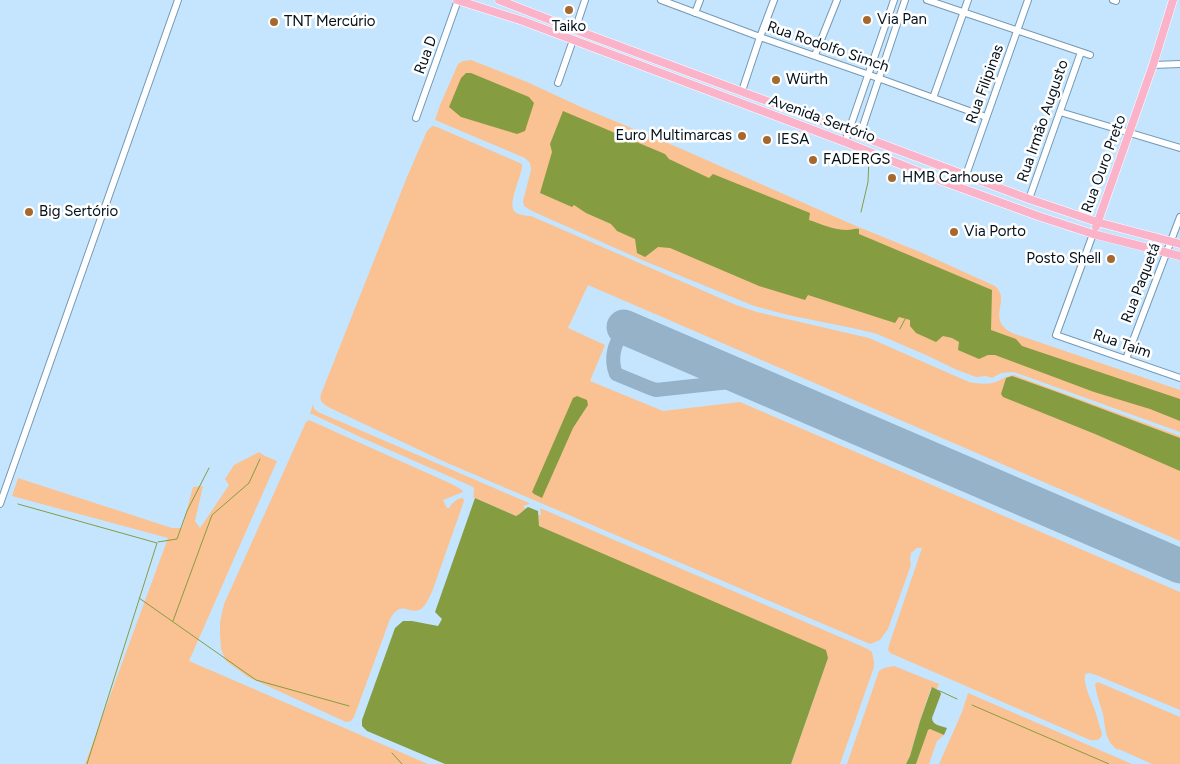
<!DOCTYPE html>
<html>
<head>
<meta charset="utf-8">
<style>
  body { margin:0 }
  canvas { display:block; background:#c5e5fe }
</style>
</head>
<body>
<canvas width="1180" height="764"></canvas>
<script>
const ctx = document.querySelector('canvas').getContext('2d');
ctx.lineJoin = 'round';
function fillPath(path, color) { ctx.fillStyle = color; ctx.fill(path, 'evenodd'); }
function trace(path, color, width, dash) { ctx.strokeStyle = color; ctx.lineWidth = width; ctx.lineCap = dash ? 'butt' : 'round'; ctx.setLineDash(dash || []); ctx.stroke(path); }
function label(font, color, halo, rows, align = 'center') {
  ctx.font = font + ' Figtree,sans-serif'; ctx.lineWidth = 5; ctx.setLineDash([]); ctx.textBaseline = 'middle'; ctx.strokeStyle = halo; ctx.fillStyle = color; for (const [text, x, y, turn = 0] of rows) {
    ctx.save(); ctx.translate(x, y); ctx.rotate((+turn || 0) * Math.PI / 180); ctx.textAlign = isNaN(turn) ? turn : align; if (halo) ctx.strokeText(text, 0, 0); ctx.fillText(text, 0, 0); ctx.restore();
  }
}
fillPath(new Path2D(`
  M 471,60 L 527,82 L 581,107 L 677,147 L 856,226 L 920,252 L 995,286 C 1012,301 985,318 1012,333 L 1180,390 L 1180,432 L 1014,372 L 1001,373 L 992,378 L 986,376 L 976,377 L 957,370 L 926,355 L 877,334 L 857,329 L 788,315 L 754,306 L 642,260 L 532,211 L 524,206 L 523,201 L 531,170 L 530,163 L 525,158 L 435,120 L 440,105 L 458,64 L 463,61 Z
  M 432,126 L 437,127 L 522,164 L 522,168 C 520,178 510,200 513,209 C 515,215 526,216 531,216 L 736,305 L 757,312 L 869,338 L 969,382 C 979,384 989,385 998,381 C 1004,378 1007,376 1014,375 L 1180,436 L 1180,541 L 588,285 L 568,328 L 605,345 L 590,381 L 663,411 L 740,402 L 1180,592 L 1180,710 L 1096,675 L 1089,673 L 1085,674 C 1083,687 1093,702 1096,714 C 1098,721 1100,727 1102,734 C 1101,740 1096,741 1090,740 L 890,653 L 888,650 L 889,645 L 922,548 L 917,548 L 911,553 L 910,560 L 911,565 L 888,629 L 880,640 L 870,644 L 445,462 L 328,407 C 322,403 319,401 321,394 L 407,177 L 427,131 Z
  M 313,404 L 314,409 L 318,412 L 529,503 L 529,504 L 523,506 L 525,508 L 521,513 L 516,516 L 473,497 L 474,492 L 474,488 L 471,486 L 358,436 L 312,414 L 310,414 Z
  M 309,420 L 454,485 L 462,490 L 463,492 L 443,500 L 447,508 L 449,508 C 452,503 457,498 463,498 L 464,501 L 432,592 C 429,597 426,606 421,609 C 409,616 402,598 390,619 L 354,717 L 351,721 L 346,722 L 248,677 L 226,661 L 221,649 L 220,634 L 220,622 L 224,604 L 306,422 Z
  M 259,452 L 265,456 L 277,461 L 189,661 L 428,764 L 85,764 L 168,538 L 12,496 L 18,478 L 172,528 L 182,528 L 193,487 L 203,486 L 195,521 L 200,528 L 229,485 L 225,479 L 234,465 Z
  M 540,508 L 868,649 L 872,652 L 874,661 L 874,667 L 840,764 L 791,764 L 828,658 L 539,526 L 538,515 L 541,515 Z
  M 894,666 L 939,684 L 937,689 L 931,688 L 920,721 L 910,756 L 906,764 L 847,764 L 879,671 L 884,668 Z
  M 1098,682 L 1180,717 L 1180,764 L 1152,764 L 1121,750 C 1117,749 1117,750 1114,747 C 1105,739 1105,725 1103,714 C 1100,704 1096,694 1095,684 Z
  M 968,693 L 1132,764 L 939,764 L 962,712 Z
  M 930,729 L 944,735 L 937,741 L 929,764 L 916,764 L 927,730 Z`), '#fac292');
fillPath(new Path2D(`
  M 466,73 L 471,73 L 529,97 L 534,103 L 525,131 L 517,134 L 461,117 L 449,107 L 461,78 Z
  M 563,111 L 665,154 L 669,159 L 709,178 L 713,174 L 810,213 L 809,220 C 821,224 834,230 847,230 C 852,230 854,228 859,229 L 859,234 L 992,290 L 991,330 L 1016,339 L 1022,346 L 1180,399 L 1180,421 L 1150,409 L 1094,392 L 995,355 L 988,355 L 979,359 L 958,350 L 959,342 L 952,338 L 943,336 L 936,342 L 916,333 L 910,326 L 910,320 L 899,317 L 895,323 L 808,295 L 805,300 L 759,286 L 670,248 L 658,247 L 645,257 L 637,253 L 635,239 L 617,231 L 611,224 L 586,213 L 574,205 L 572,207 L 540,193 L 552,152 L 550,144 Z
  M 1012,376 L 1057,392 L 1180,438 L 1180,471 L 1095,434 L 1003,397 L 1001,394 L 1006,378 Z
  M 577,396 L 587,400 L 588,405 L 573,428 L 542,498 L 534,494 L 532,492 L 573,398 Z
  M 475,498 L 516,516 C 521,514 524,509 528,507 L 538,511 L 539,526 L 826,650 L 828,658 L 791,764 L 445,764 L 367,731 L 362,726 L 362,720 L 395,628 L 403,621 L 412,621 L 438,626 L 442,619 L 435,612 Z
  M 932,687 L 940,691 L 941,694 L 932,718 C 932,725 941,726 947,728 L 944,735 L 930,729 L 928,730 L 916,764 L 906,764 L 910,756 L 920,721 Z`), '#859d40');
trace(new Path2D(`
  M 861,212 L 868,182 L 869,158
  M 900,329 L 905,319
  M 18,504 L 157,543 L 87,764
  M 158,542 L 177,539 L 187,511 L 209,468
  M 139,598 L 256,680 L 349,706
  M 173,621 L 212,515 L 249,483 L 260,459
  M 940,691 L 957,699
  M 972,705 L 1109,764
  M 392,753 L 402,764`), '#859d40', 1);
trace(new Path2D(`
  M 624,327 C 616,343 609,356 616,374 L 650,388 L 656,390 L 739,381 L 752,384 L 802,404`), '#96b2c8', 14);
trace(new Path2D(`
  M 624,327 L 1180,566`), '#96b2c8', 35);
const minor = new Path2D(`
  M 661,0 L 760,37 L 878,78 L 986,117
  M 927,0 L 1090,55
  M 1113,0 L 1116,1
  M 695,13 L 700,0
  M 575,30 L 585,0
  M 815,55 L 837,0
  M 1153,65 L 1180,64
  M 558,83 L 573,40
  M 742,91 L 760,37 L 774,0
  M 933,98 L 968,0
  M 1060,112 L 1180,148
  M 416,118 L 458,0
  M 860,135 L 905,0
  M 845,142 L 894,0
  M 966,175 L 1028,0
  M 1029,199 L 1081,52
  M 1093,234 L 1056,335 L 1180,378
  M 1126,359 L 1180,217
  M 0,504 L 178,0`);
const major = new Path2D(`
  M 457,0 L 523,21 L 845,142 L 942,181 L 1038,216 L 1093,234 L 1180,256
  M 499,0 L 581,32 L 783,107 L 1029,199 L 1097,222 L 1180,244
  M 1096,227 L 1153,65 L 1173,0`);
trace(minor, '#7299b6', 8);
trace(major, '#fff', 9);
trace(minor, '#fff', 6);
trace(major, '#fbb3ca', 8);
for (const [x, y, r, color] of [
  [569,10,5,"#a6692d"],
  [867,20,5,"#a6692d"],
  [274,22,5,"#a6692d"],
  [776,80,5,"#a6692d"],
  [742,136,5,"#a6692d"],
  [767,140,5,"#a6692d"],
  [813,160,5,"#a6692d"],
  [892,178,5,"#a6692d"],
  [29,212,5,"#a6692d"],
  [954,232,5,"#a6692d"],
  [1111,259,5,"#a6692d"]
]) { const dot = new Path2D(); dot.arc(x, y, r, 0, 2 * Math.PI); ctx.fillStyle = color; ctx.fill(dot); trace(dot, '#fff', 2); }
label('15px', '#03111b', '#fff', [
  ["Via Pan",877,20],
  ["TNT Mercúrio",284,22],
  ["Taiko",569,27,"center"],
  ["Würth",786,80],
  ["Euro Multimarcas",732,136,"right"],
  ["IESA",777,140],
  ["FADERGS",823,160],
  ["HMB Carhouse",902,178],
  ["Big Sertório",39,212],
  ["Via Porto",964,232],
  ["Posto Shell",1101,259,"right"]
], 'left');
label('15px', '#03111b', '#fff', [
  ["Rua Rodolfo Simch",828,47,19],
  ["Rua D",426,55,-70],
  ["Rua Filipinas",985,84,-70],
  ["Avenida Sertório",822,119,20],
  ["Rua Irmão Augusto",1043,121,-71],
  ["Rua Ouro Preto",1104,164,-70],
  ["Rua Paquetá",1141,283,-69],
  ["Rua Taim",1122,344,19]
]);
</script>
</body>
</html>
